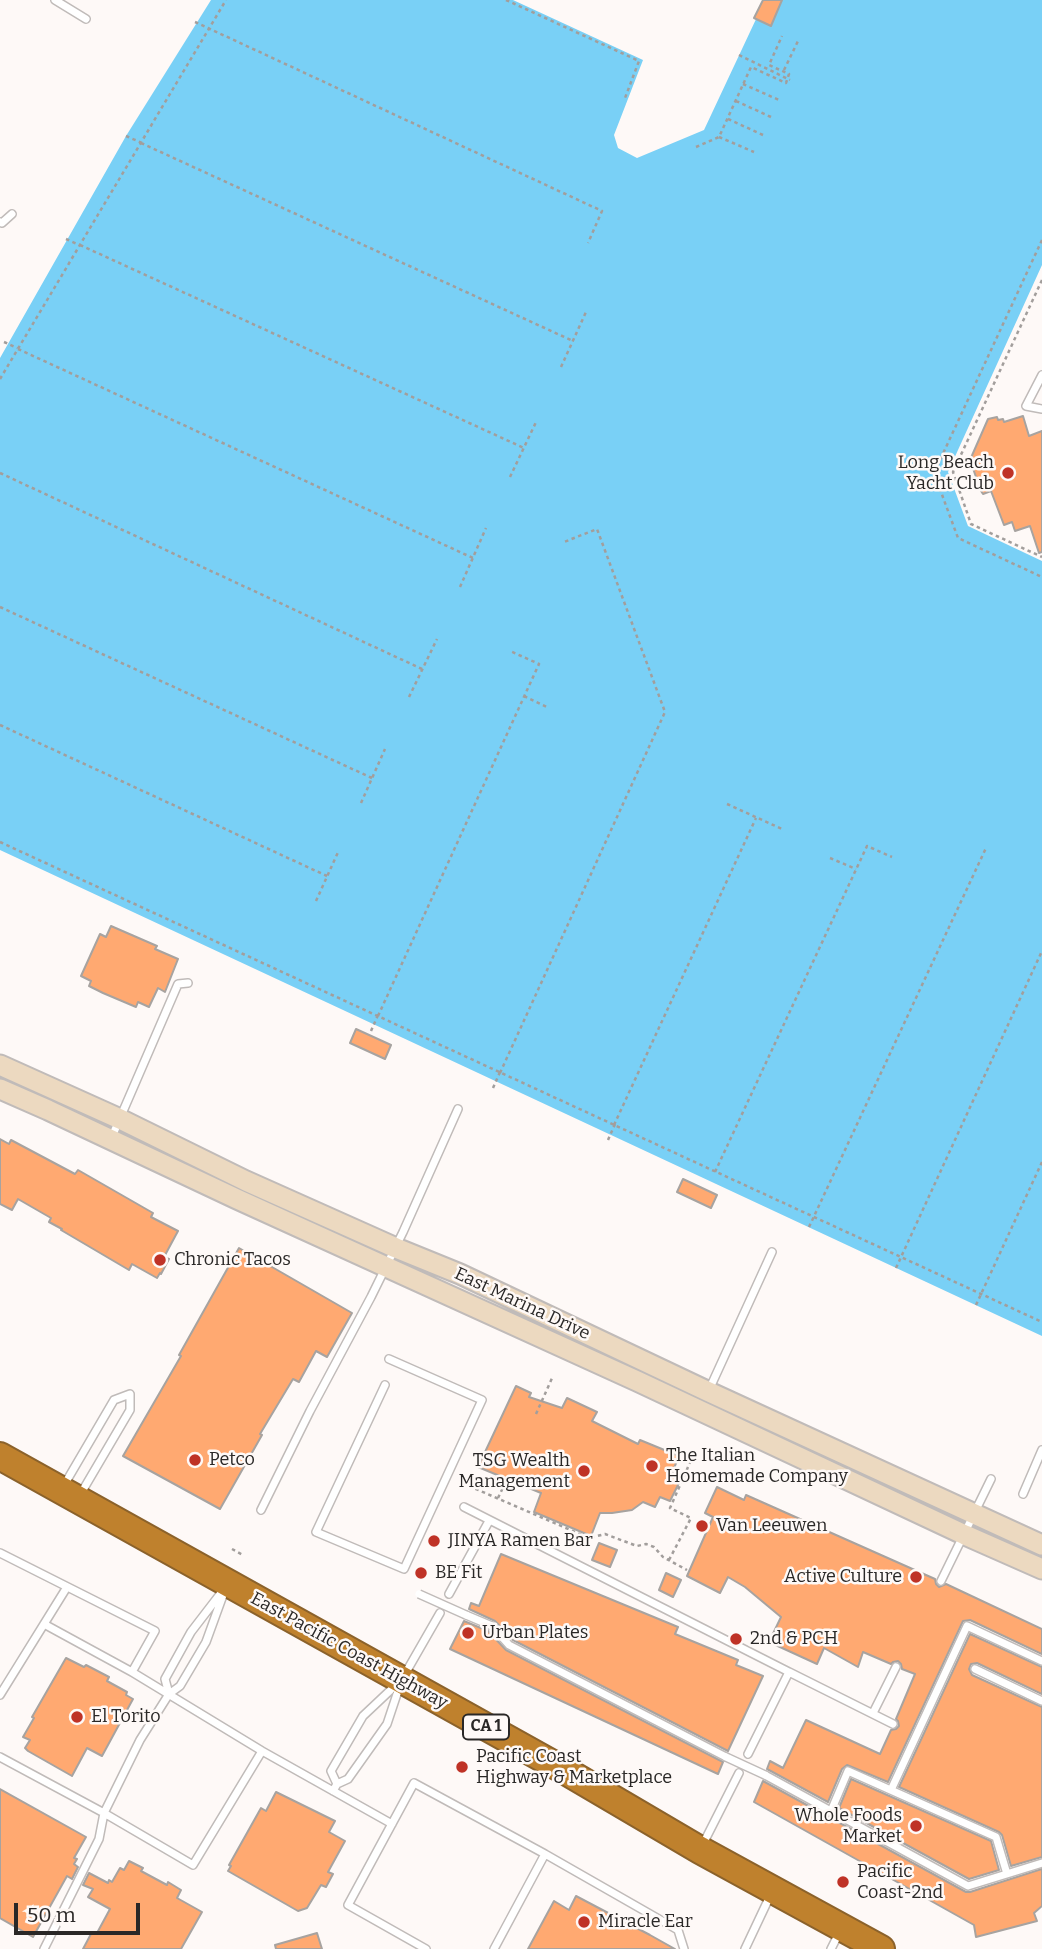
<!DOCTYPE html>
<html>
<head>
<meta charset="utf-8">
<style>
  body { margin:0 }
  #map { position:relative; width:1042px; height:1949px; overflow:hidden; background:#fef9f7; font-family:Bitter,serif }
  canvas { display:block }
  .scale { position:absolute; left:14px; top:1903px; width:126px; height:32px; box-sizing:border-box; border:4px solid #2a2827; border-top:0; padding-left:9px; font-size:21px; line-height:24px; white-space:nowrap; color:#2a2827; -webkit-text-stroke:5px #fef9f7; paint-order:stroke }
</style>
</head>
<body>
<div id="map">
<canvas width="1042" height="1949"></canvas>
<div class="scale">50 m</div>
</div>
<script>
const ctx = document.querySelector('canvas').getContext('2d');
ctx.lineJoin = 'round';
function fillPath(path, color) { ctx.fillStyle = color; ctx.fill(path, 'evenodd'); }
function trace(path, color, width, dash) { ctx.strokeStyle = color; ctx.lineWidth = width; ctx.lineCap = dash ? 'butt' : 'round'; ctx.setLineDash(dash || []); ctx.stroke(path); }
function label(font, color, halo, rows, align = 'center') {
  ctx.font = font + ' Bitter,serif'; ctx.lineWidth = 5; ctx.setLineDash([]); ctx.textBaseline = 'middle'; ctx.strokeStyle = halo; ctx.fillStyle = color; for (const [text, x, y, turn = 0] of rows) {
    ctx.save(); ctx.translate(x, y); ctx.rotate((+turn || 0) * Math.PI / 180); ctx.textAlign = isNaN(turn) ? turn : align; if (halo) ctx.strokeText(text, 0, 0); ctx.fillText(text, 0, 0); ctx.restore();
  }
}
fillPath(new Path2D(`
  M 211,0 L 513,0 L 643,60 L 614,135 L 618,148 L 637,158 L 704,130 L 765,0 L 1042,0 L 1042,265 L 948,472 L 968,526 L 1042,561 L 1042,1336 L 0,850 L 0,358 L 126,136 Z`), '#79d0f6');
const building = new Path2D(`
  M 763,0 L 782,0 L 771,26 L 754,18 Z
  M 1023,416 L 1029,436 L 1042,431 L 1042,552 L 1039,553 L 1030,526 L 1015,531 L 1012,522 L 1004,525 L 991,491 L 983,494 L 981,491 L 970,460 L 988,419 L 997,417 L 998,420 L 1003,419 L 1004,422 Z
  M 111,926 L 157,946 L 155,949 L 178,959 L 165,992 L 158,988 L 149,1007 L 138,1002 L 136,1007 L 103,993 L 89,986 L 91,981 L 81,976 L 100,934 L 106,937 Z
  M 356,1029 L 391,1045 L 385,1059 L 350,1043 Z
  M 0,1139 L 9,1144 L 11,1140 L 75,1174 L 78,1170 L 153,1213 L 151,1217 L 178,1231 L 164,1257 L 169,1259 L 161,1274 L 160,1273 L 157,1278 L 132,1264 L 129,1270 L 61,1230 L 62,1229 L 49,1222 L 51,1218 L 18,1199 L 12,1210 L 0,1204 Z
  M 683,1179 L 717,1195 L 711,1208 L 677,1192 Z
  M 239,1248 L 352,1313 L 327,1357 L 316,1351 L 299,1382 L 293,1379 L 260,1434 L 262,1435 L 220,1509 L 123,1456 L 181,1356 L 179,1355 Z
  M 516,1386 L 531,1393 L 529,1397 L 562,1408 L 567,1398 L 597,1412 L 592,1421 L 638,1444 L 640,1440 L 679,1456 L 672,1473 L 682,1477 L 670,1501 L 660,1497 L 655,1507 L 643,1502 L 632,1510 L 612,1513 L 600,1513 L 591,1536 L 534,1512 L 541,1493 L 478,1467 Z
  M 717,1487 L 744,1500 L 746,1495 L 935,1579 L 936,1584 L 939,1587 L 946,1584 L 1042,1629 L 1042,1654 L 970,1620 L 963,1621 L 888,1782 L 847,1765 L 842,1769 L 828,1802 L 767,1769 L 770,1761 L 783,1768 L 806,1720 L 880,1754 L 891,1730 L 896,1729 L 899,1726 L 898,1721 L 896,1719 L 915,1674 L 902,1669 L 901,1664 L 898,1661 L 893,1662 L 891,1664 L 863,1652 L 858,1667 L 824,1648 L 817,1664 L 769,1642 L 781,1617 L 745,1587 L 728,1577 L 720,1593 L 687,1576 L 713,1517 L 705,1513 Z
  M 599,1543 L 617,1550 L 610,1567 L 592,1560 Z
  M 501,1554 L 678,1627 L 675,1634 L 738,1660 L 736,1665 L 763,1676 L 728,1751 L 513,1640 L 495,1621 L 469,1609 L 471,1603 L 479,1606 Z
  M 666,1573 L 681,1580 L 673,1597 L 659,1590 Z
  M 464,1621 L 488,1631 L 506,1650 L 723,1762 L 718,1774 L 450,1649 Z
  M 970,1634 L 1042,1667 L 1042,1694 L 977,1663 L 971,1664 L 969,1669 L 972,1675 L 1042,1707 L 1042,1857 L 1011,1866 L 1002,1835 L 999,1832 L 899,1787 Z
  M 66,1658 L 84,1667 L 86,1665 L 109,1677 L 107,1681 L 127,1692 L 126,1695 L 133,1699 L 102,1756 L 87,1748 L 72,1776 L 28,1751 L 25,1748 L 30,1740 L 23,1737 L 34,1718 L 32,1717 Z
  M 851,1779 L 991,1841 L 999,1870 L 969,1879 L 839,1808 Z
  M 763,1781 L 966,1892 L 970,1892 L 1042,1869 L 1042,1906 L 1034,1913 L 1037,1921 L 976,1937 L 974,1925 L 754,1802 Z
  M 0,1789 L 86,1837 L 74,1858 L 77,1859 L 74,1864 L 78,1867 L 72,1879 L 67,1876 L 33,1937 L 0,1918 Z
  M 276,1792 L 335,1821 L 329,1832 L 345,1841 L 328,1872 L 333,1874 L 326,1887 L 321,1885 L 307,1908 L 298,1911 L 228,1871 L 231,1866 L 229,1865 L 261,1808 L 266,1811 Z
  M 129,1861 L 143,1868 L 141,1871 L 167,1885 L 168,1882 L 181,1890 L 177,1898 L 202,1912 L 181,1949 L 83,1949 L 92,1932 L 97,1933 L 110,1909 L 88,1897 L 93,1889 L 83,1885 L 89,1873 L 108,1883 L 109,1880 L 112,1882 L 120,1868 L 124,1870 Z
  M 576,1896 L 650,1935 L 675,1949 L 528,1949 L 554,1901 L 569,1910 Z
  M 317,1933 L 322,1949 L 276,1949 L 275,1945 Z`);
fillPath(building, '#ffa971');
trace(building, '#a7a3a0', 2);
const lane = new Path2D(`
  M 55,0 L 86,19
  M 0,222 L 2,223 L 12,214
  M 1042,375 L 1026,406 L 1042,409
  M 111,1139 L 178,984 L 188,983
  M 385,1385 L 316,1532 L 404,1569 L 482,1400 L 389,1359
  M 709,1390 L 772,1252
  M 63,1487 L 114,1400 L 130,1394 L 130,1410 L 80,1495
  M 1023,1494 L 1042,1450
  M 464,1507 L 789,1672
  M 261,1510 L 310,1411 L 371,1297 L 403,1232 L 458,1109
  M 0,1553 L 155,1631 L 132,1672 L 262,1751 L 392,1824
  M 941,1581 L 991,1479
  M 449,1594 L 489,1521
  M 466,1615 L 492,1626 L 509,1645 L 726,1757
  M 44,1624 L 132,1672
  M 975,1669 L 1042,1701
  M 405,1674 L 440,1613
  M 169,1694 L 165,1679 L 191,1632 L 221,1593
  M 0,1695 L 67,1587
  M 873,1713 L 896,1667
  M 748,1754 L 789,1672 L 893,1724
  M 0,1757 L 104,1813 L 193,1865 L 262,1751
  M 765,1775 L 968,1886 L 1042,1863
  M 337,1784 L 331,1771 L 363,1716 L 398,1683
  M 891,1790 L 967,1626 L 1042,1661
  M 333,1791 L 337,1784 L 348,1779 L 387,1724 L 400,1685
  M 831,1811 L 848,1771 L 996,1837 L 1007,1874
  M 702,1846 L 739,1773
  M 44,1949 L 99,1839 L 104,1813 L 140,1740 L 169,1694 L 180,1686 L 206,1642 L 226,1587
  M 426,1949 L 348,1905 L 414,1783 L 545,1854 L 678,1930 L 684,1949
  M 494,1949 L 545,1854
  M 745,1949 L 770,1896
  M 831,1949 L 840,1931`);
const secondary = new Path2D(`
  M 0,1065 L 120,1119 L 246,1181 L 396,1248 L 460,1274 L 709,1392 L 1042,1545
  M 0,1089 L 48,1110 L 237,1199 L 637,1381 L 965,1535 L 1042,1569`);
const highway = new Path2D(`
  M 0,1456 L 569,1773 L 700,1850 L 881,1949`);
trace(lane, '#c0bbb9', 10);
trace(secondary, '#c0bbb9', 23);
trace(highway, '#8b622b', 30);
trace(new Path2D(`
  M 506,0 L 639,61 L 625,98
  M 195,22 L 602,211 L 588,243
  M 739,55 L 790,80
  M 784,70 L 798,41
  M 743,84 L 779,100
  M 736,101 L 771,117
  M 728,119 L 763,135
  M 126,136 L 142,143
  M 719,137 L 754,152
  M 141,143 L 573,341
  M 696,147 L 719,137 L 751,67 L 786,83 L 789,74 L 769,65 L 782,36
  M 66,239 L 79,245
  M 1042,240 L 934,473 L 958,538 L 1042,577
  M 80,245 L 524,448
  M 1042,280 L 953,472 L 971,524 L 1042,557
  M 4,342 L 17,348
  M 18,349 L 473,558
  M 561,367 L 586,312
  M 0,379 L 226,0
  M 0,473 L 422,669
  M 510,477 L 537,420
  M 460,587 L 486,528
  M 0,607 L 372,778
  M 524,696 L 549,708
  M 409,697 L 437,639
  M 0,725 L 327,876
  M 361,803 L 385,749
  M 727,804 L 782,829
  M 0,842 L 1042,1322
  M 830,858 L 856,869
  M 316,901 L 339,850
  M 378,1016 L 539,664 L 510,651
  M 371,1031 L 378,1015
  M 500,1073 L 665,712 L 597,529 L 564,542
  M 493,1088 L 500,1072
  M 614,1125 L 756,818
  M 608,1140 L 615,1124
  M 715,1172 L 867,846 L 892,857
  M 809,1227 L 986,848
  M 896,1268 L 1042,951
  M 976,1305 L 1042,1162
  M 536,1414 L 553,1376
  M 716,1461 L 720,1453
  M 469,1486 L 589,1538 L 605,1534 L 637,1546 L 646,1544 L 654,1547 L 663,1557 L 687,1570
  M 498,1498 L 507,1479
  M 232,1549 L 243,1555
  M 669,1560 L 691,1518 L 670,1508 L 695,1451`), '#a29e9c', 2.5, [3.5, 3.5]);
trace(lane, '#fff', 7);
trace(secondary, '#ecd9c0', 19);
trace(highway, '#bf812d', 26);
const laneBridge = new Path2D(`
  M 419,1594 L 466,1615
  M 726,1757 L 765,1775`);
trace(laneBridge, '#c0bbb9', 10, []);
trace(laneBridge, '#fff', 7);
for (const [x, y, r, color] of [
  [1008,473,7,"#bf3226"],
  [160,1260,7,"#bf3226"],
  [195,1460,7,"#bf3226"],
  [652,1466,7,"#bf3226"],
  [584,1471,7,"#bf3226"],
  [702,1526,7,"#bf3226"],
  [434,1541,7,"#bf3226"],
  [421,1573,7,"#bf3226"],
  [916,1577,7,"#bf3226"],
  [468,1633,7,"#bf3226"],
  [736,1639,7,"#bf3226"],
  [77,1717,7,"#bf3226"],
  [462,1767,7,"#bf3226"],
  [916,1826,7,"#bf3226"],
  [843,1882,7,"#bf3226"],
  [584,1922,7,"#bf3226"]
]) { const dot = new Path2D(); dot.arc(x, y, r, 0, 2 * Math.PI); ctx.fillStyle = color; ctx.fill(dot); trace(dot, '#fef9f7', 2.5); }
for (const [x, y, w] of [
  [486,1727,46]
]) { const box = new Path2D(); box.roundRect(x - w / 2, y - 12.5, w, 25, 5); ctx.fillStyle = '#fef9f7'; ctx.fill(box); trace(box, '#2a2827', 2); }
label('bold 16px', '#2a2827', null, [
  ["CA 1",486,1727]
]);
label('18px', '#2a2827', '#fef9f7', [
  ["Long Beach",994,463,"right"],
  ["Yacht Club",994,484,"right"],
  ["Chronic Tacos",174,1260],
  ["The Italian",666,1456],
  ["Homemade Company",666,1477],
  ["Petco",209,1460],
  ["TSG Wealth",570,1461,"right"],
  ["Management",570,1482,"right"],
  ["Van Leeuwen",716,1526],
  ["JINYA Ramen Bar",448,1541],
  ["BE Fit",435,1573],
  ["Active Culture",902,1577,"right"],
  ["Urban Plates",482,1633],
  ["2nd & PCH",750,1639],
  ["El Torito",91,1717],
  ["Pacific Coast",476,1757],
  ["Highway & Marketplace",476,1778],
  ["Whole Foods",902,1816,"right"],
  ["Market",902,1837,"right"],
  ["Pacific",857,1872],
  ["Coast-2nd",857,1893],
  ["Miracle Ear",598,1922]
], 'left');
label('18px', '#2a2827', '#fef9f7', [
  ["East Marina Drive",522,1304,25],
  ["East Pacific Coast Highway",349,1651,29]
]);
</script>
</body>
</html>
